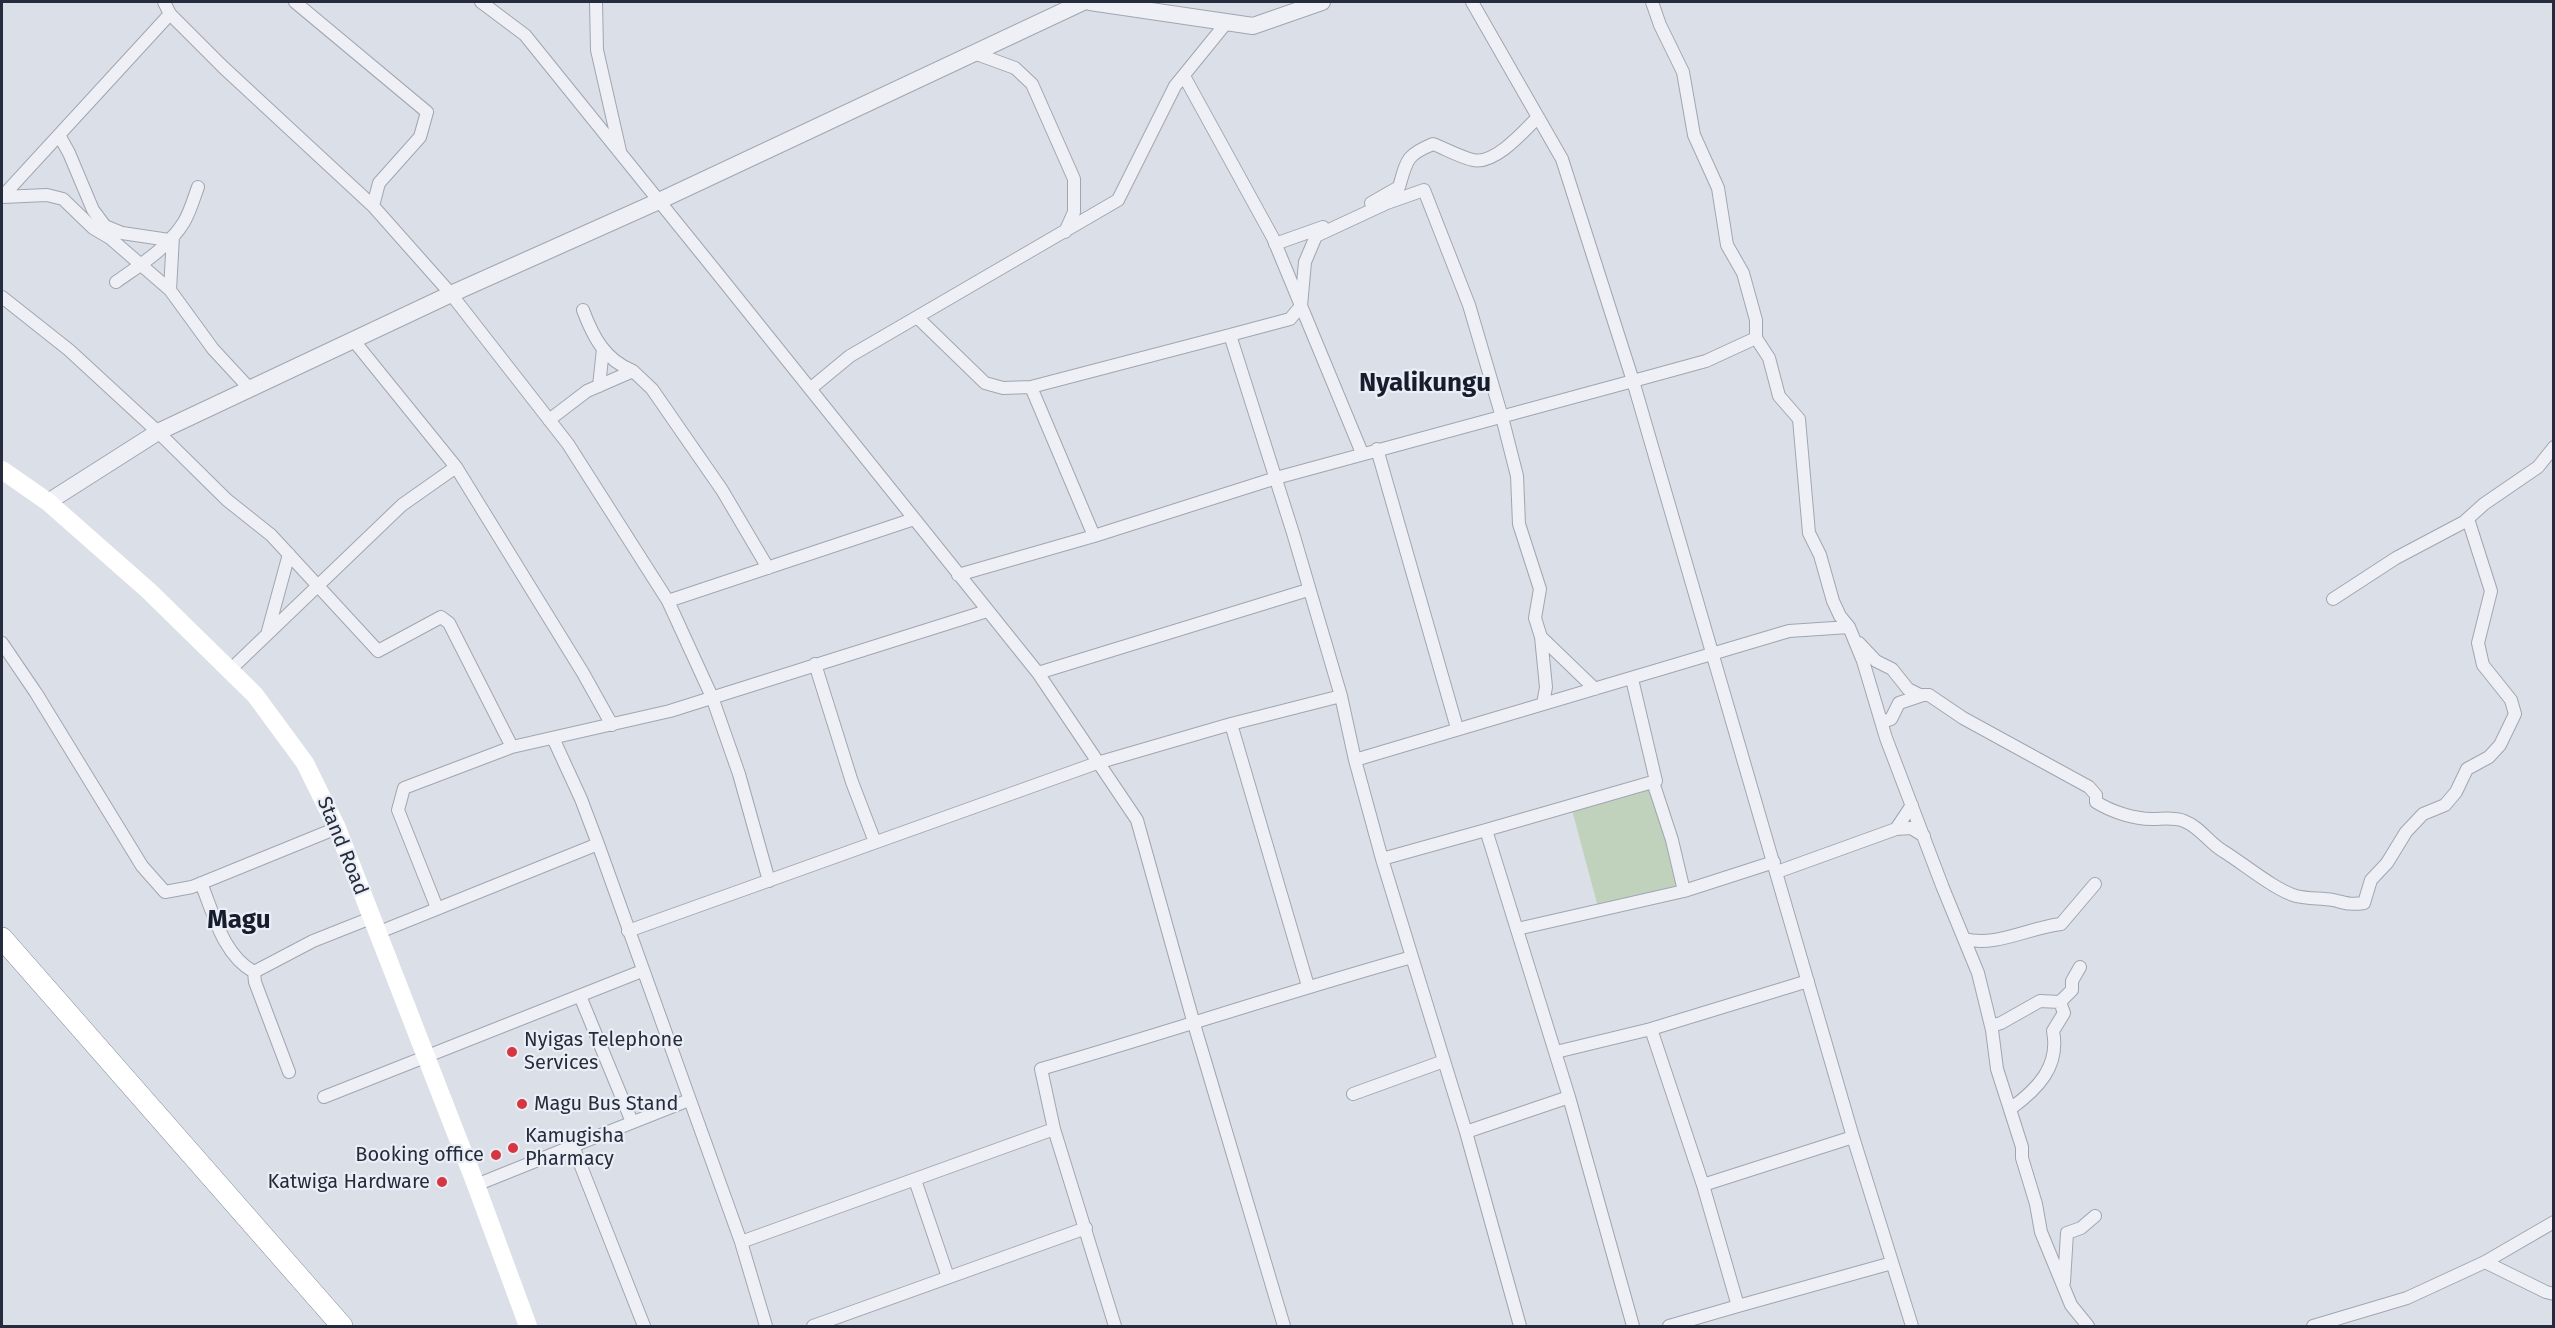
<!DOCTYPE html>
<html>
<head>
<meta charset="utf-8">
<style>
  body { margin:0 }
  #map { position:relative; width:2555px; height:1328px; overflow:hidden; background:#dbdfe7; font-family:"Fira Sans",sans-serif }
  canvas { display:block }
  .frame { position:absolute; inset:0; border:3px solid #242c3e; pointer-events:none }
</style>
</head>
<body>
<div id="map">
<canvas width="2555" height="1328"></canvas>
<div class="frame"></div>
</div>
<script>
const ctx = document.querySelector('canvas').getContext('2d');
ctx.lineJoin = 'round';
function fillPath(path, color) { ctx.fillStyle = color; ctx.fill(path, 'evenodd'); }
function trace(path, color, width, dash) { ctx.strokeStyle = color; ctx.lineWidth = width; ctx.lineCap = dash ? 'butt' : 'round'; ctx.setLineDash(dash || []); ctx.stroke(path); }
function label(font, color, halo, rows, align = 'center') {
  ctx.font = font + ' "Fira Sans",sans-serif'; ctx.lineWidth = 4.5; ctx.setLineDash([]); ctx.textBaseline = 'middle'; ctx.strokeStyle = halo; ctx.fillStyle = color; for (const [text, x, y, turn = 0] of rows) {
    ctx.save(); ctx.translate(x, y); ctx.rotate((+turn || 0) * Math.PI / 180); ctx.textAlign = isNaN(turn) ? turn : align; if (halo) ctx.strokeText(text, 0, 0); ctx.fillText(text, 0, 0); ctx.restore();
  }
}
fillPath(new Path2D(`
  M 1653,782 L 1680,887 L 1598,907 L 1572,810 Z`), '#c0d1bc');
const minor = new Path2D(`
  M 164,2 L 170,14 L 223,67 L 373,206 L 451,294 L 568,444 L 668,601 L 712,697 L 739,774 L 769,881
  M 295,2 L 427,112 L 420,137 L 379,183 L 373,206
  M 481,2 L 525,35 L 718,274 L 1038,673 L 1137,820 L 1194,1024 L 1284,1326
  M 596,2 L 597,50 L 620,151
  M 1472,2 L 1562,159 L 1633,381 L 1706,361 L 1756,338
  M 1652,2 L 1660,25 L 1683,72 L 1694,135 L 1718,188 L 1727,245 L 1743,273 L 1756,320 L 1756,338 L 1769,358 L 1779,396 L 1799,419 L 1809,533 L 1820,555 L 1833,601 L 1840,616 L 1849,627 L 1863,661 L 1886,738 L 1943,888 L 1978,973 L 1992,1030 L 1997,1069 L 2022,1147 L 2022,1158 L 2036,1204 L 2041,1232 L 2071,1305 L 2088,1326
  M 974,53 L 1015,68 L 1032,84 L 1074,179 L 1074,212 L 1065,232
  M 1184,76 L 1273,238 L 1362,453
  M 59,135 L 69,153 L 93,210 L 105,226 L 122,233 L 169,240
  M 2,197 L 47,195 L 63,199 L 93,228 L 110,238 L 170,290 L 213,349 L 250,389
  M 2,197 L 170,14
  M 1371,203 L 1399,187 C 1407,160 1406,155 1433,144 C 1446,149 1460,157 1473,160 C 1495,165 1524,131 1538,117
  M 1275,244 L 1323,227
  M 116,282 C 140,265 168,248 184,222 C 190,212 194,198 198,187
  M 170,290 L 173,236
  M 2,297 L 69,350 L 158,432 L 227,500 L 271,535 L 378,651 L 441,617 L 449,623 L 512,747
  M 583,310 C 593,337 605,360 633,371
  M 918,318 L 985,383 L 1003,388 L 1031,387 L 1230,335 L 1293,533 L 1341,696 L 1355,760 L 1789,631 L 1849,627
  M 1230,335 L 1290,319 L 1301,306 L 1305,262 L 1316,236 L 1387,203 L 1424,190 L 1469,305 L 1502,417 L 1517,476 L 1519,524 L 1540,589 L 1535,618 L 1541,637 L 1595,689
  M 354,341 L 456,467 L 583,673 L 612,725
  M 599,386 L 603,349
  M 1031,387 L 1094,536
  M 810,389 L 850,356 L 1118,200 L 1175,86 L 1227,22
  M 549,420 L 587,391 L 633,371 L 652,389 L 722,490 L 768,568
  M 1377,449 L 1457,728
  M 958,575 L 1094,536 L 1276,478 L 1633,381 L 1853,1137 L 1912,1326
  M 2333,599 L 2396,558 L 2464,522 L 2484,504 L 2538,467 L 2554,447
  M 668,601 L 914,519
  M 268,631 L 289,554
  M 1541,637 L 1546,687 L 1543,704
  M 2,643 L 36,693 L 142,866 L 165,892 L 192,887 L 337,828
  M 1859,643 L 1876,661 L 1892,669 L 1908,689 L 1920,695 L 1929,695 L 1963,718 L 2089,787 L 2096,795 L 2096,802 C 2112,812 2134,819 2152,819 C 2163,819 2174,817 2184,821 C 2200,827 2209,843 2223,851 C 2244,864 2275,890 2296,896 C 2308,899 2321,898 2333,900 C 2346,903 2350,905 2364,903 L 2371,880 L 2387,863 L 2406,832 L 2423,814 L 2445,805 L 2456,792 L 2467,769 L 2489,757 L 2500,745 L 2515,714 L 2511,700 L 2483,665 L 2478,643 L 2491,591 L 2468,519
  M 815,664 L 852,782 L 875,842
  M 230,670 L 402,505 L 456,467
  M 1038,673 L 1308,590
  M 1882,722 L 1891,719 L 1899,703 L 1923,695
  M 1231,724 L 1308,986
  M 553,738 L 581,799 L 598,844 L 741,1242 L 766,1326
  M 1355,760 L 1382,859 L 1486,830 L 1569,1097
  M 1653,782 L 1672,840 L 1684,891
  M 1896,829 L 1912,805
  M 1486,830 L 1656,781 L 1632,679
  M 1382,859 L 1412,957
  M 1777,872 L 1896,829 L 1911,828 L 1924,836
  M 201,883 C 214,915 223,955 254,972
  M 437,908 L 398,810 L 404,788 L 512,747 L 670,711 L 987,611
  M 1517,929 L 1684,891 L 1774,862
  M 628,931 L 1097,763 L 1231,724 L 1341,696
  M 377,933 L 598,844
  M 1964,939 C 1997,947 2027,928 2061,924 L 2095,884
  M 580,996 L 632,1122
  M 1991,1026 L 2001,1023 L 2040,1001 L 2060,1002 L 2072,990 L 2072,981 L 2080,967
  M 1651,1029 L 1703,1185 L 1738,1306 L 1892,1263
  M 1556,1052 L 1651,1029 L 1808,981
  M 289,1072 L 255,982 L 254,972 L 313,941 L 371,918
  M 1353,1094 L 1444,1061
  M 324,1097 L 642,971
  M 2010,1109 C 2038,1089 2060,1066 2053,1031 L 2064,1013 L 2060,1002
  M 1466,1132 L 1569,1097 L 1633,1326
  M 573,1146 L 689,1100
  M 915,1180 L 948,1277
  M 476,1185 L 573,1146 L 644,1326
  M 1703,1185 L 1853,1137
  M 741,1242 L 1054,1129
  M 2485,1262 L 2546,1292 L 2554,1294
  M 2064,1282 L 2067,1233 L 2081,1228 L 2095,1216
  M 813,1326 L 1086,1228
  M 1115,1326 L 1054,1129 L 1041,1069 C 1165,1033 1287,992 1412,957 L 1466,1132 L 1520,1326
  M 1669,1326 L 1738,1306
  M 2313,1326 L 2407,1298 L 2485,1262 L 2554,1222`);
const tertiary = new Path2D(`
  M 1090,2 L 1253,26 L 1322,2
  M 48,502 L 158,432 L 451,294 L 659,201 L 1083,2`);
const trunk = new Path2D(`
  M 2,938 L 342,1326`);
trace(minor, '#a0a6b1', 14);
trace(tertiary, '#a0a6b1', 18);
trace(trunk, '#828b9e', 22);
trace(minor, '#eef0f5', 12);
trace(tertiary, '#eef0f5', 16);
trace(new Path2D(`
  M 2,470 L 48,502 L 149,591 L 255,695 L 305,763 L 337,828 L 476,1185 L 528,1326`), '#fff', 18);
trace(trunk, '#fff', 21);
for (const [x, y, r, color] of [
  [512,1052,6,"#d63642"],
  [522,1104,6,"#d63642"],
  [513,1148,6,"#d63642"],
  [496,1155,6,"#d63642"],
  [442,1182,6,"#d63642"]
]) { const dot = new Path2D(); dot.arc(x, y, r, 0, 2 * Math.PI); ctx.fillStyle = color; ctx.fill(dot); trace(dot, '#ebeef5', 2); }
label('20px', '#242c3e', '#ebeef5', [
  ["Stand Road",342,846,68]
]);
label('20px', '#242c3e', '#ebeef5', [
  ["Nyigas Telephone",524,1040],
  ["Services",524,1063],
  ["Magu Bus Stand",534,1104],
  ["Kamugisha",525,1136],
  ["Pharmacy",525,1159],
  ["Booking office",484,1155,"right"],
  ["Katwiga Hardware",430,1182,"right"]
], 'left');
label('bold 26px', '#171d2e', '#ebeef5', [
  ["Nyalikungu",1425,384],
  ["Magu",239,921]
]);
</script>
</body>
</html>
